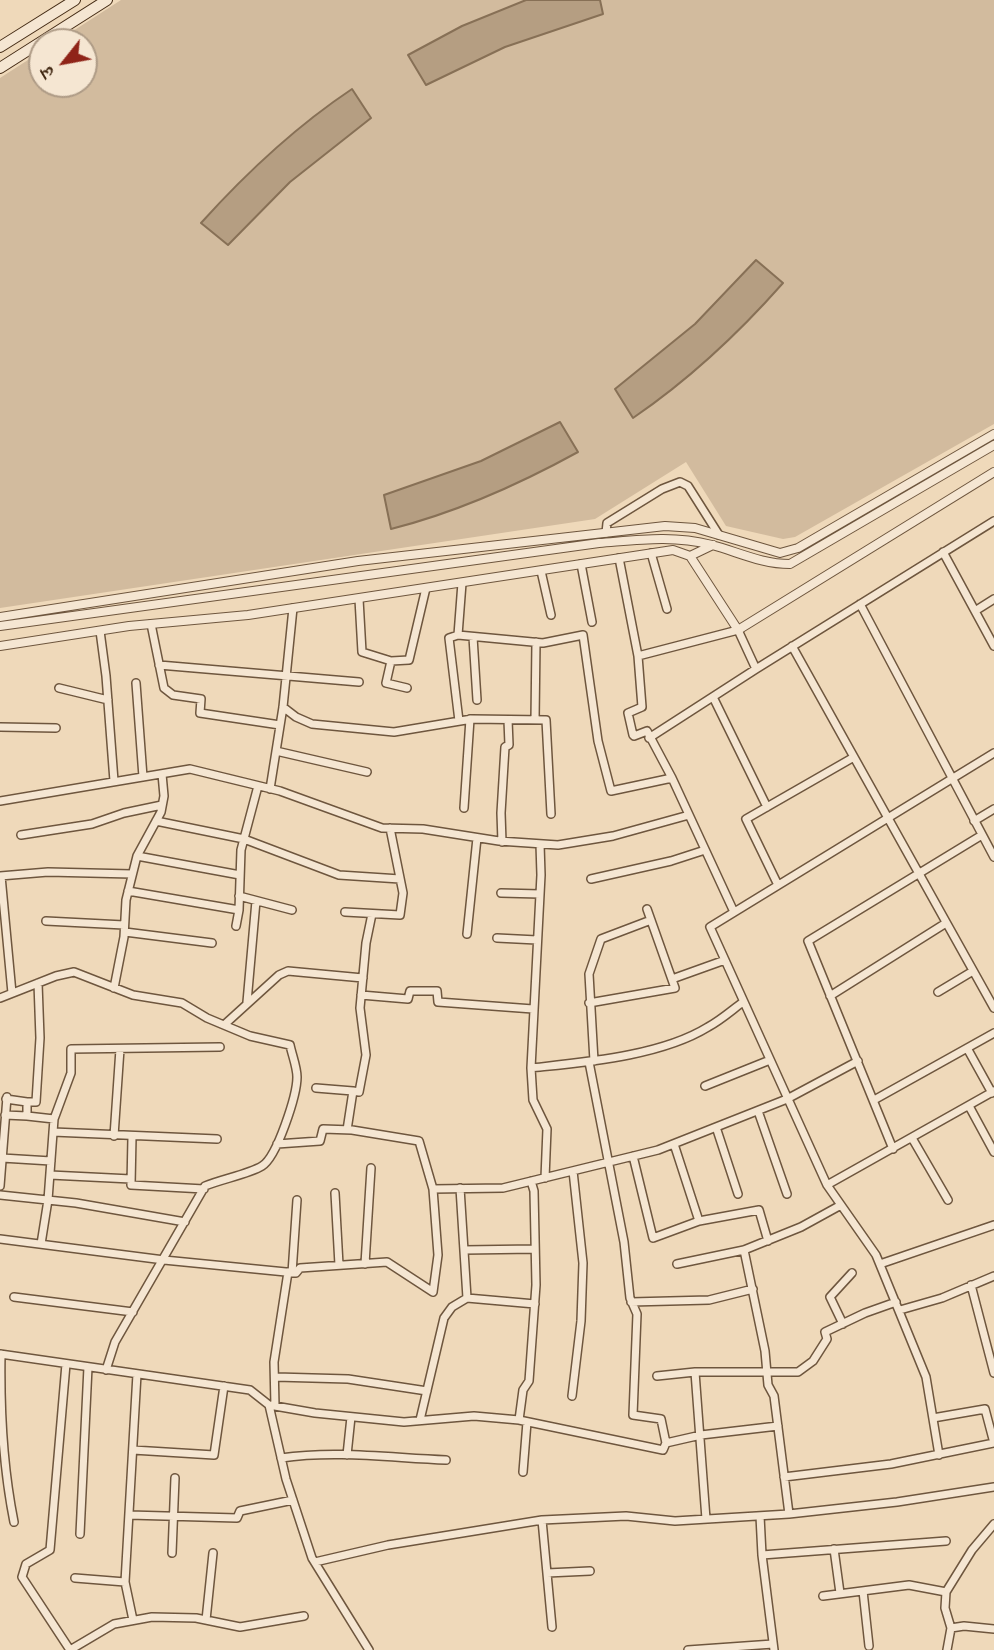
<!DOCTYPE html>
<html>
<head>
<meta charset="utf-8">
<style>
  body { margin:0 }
  #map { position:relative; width:994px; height:1650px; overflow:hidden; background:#efd9ba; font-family:"Gentium Book Plus","Noto Serif Devanagari",serif }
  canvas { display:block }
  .north { position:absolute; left:28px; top:28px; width:70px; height:70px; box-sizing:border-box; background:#f5e6d2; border:2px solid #ae9b86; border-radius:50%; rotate:239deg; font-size:19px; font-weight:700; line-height:28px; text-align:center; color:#432a14 }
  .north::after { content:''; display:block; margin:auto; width:24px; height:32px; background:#8f2418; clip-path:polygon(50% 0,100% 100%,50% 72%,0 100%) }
</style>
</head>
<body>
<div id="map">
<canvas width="994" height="1650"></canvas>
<div class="north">उ</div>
</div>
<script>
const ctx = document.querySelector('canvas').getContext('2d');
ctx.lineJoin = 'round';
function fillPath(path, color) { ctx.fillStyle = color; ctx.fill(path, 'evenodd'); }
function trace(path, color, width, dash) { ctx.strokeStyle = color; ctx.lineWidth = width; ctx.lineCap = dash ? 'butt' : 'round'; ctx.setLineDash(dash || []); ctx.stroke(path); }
fillPath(new Path2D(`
  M 121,0 L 994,0 L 994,424 L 795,537 L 783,539 L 726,526 L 686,462 L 595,519 L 0,608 L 0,78 L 42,51 L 42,84 L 84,84 L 84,42 L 56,42 Z`), '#d2bb9e');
const water = new Path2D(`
  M 526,0 L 600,0 L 603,14 L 505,47 L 426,85 L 408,55 L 462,26 Z
  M 352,89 L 371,118 L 290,182 L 228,245 L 201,223 C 247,172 295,127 352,89 Z
  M 756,260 L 783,283 C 738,334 690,379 633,418 L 615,389 L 695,324 Z
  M 560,422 L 578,452 C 518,485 458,512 391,529 L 384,495 L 481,461 Z`);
fillPath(water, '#b59e82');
trace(water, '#877056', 2);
const minor = new Path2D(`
  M 606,533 L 607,523 L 662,489 L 680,482 L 688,486 L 719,535
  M 943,552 L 994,646
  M 651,553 L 667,609
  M 619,558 L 638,656 L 642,707 L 628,713 L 633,735 L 634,736 L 647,731 L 672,778 L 734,912
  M 581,564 L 592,622
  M 541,571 L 551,615
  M 359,599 L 362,652 L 391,661 L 386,683 L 407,688
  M 860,604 L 994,857
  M 975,611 L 994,599
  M 151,624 L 164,688 L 173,695 L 201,699 L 200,713 L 280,725
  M 100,631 L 106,676 L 114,781
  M 458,635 L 543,643 L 583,635 L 598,741 L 611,791 L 672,778
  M 473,637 L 477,700
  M 792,646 L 994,1008
  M 638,656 L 738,630 L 756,669
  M 391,661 L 409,660 L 426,588
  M 159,665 L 359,682
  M 136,683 L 143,777
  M 59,688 L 108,700
  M 713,697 L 767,807
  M 283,707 L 296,717 L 312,724 L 394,732 L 472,719 L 546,720 L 551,814
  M 535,720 L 536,642
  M 459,721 L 449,638 L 458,635 L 462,583
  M 0,727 L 56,728
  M 649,738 L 756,669 L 994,521
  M 276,751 L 367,772
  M 270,789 L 283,707 L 293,608
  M 0,801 L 190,769 L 280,791 L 382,828 L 423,829 L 499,841 L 558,845 L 613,836 L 689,815
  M 464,808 L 470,719
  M 156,821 L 244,839 L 339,875 L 400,879
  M 974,821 L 994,809
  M 21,835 L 92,824 L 124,813 L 162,805
  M 502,842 L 501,813 L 505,747 L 509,745 L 508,720
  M 540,844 L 541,875 L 531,1068 L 533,1100 L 547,1129 L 545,1178
  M 137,856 L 240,875
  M 0,876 L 48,872 L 132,874
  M 1,876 L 12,993
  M 591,879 L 671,861 L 705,850
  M 778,885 L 746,819 L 854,757
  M 128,891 L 239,910
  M 501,893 L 540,894
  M 239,896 L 292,910
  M 345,912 L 400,915 L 403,893 L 390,828
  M 46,921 L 124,925
  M 236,926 L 239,910 L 241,850 L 258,786
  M 125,932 L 212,943
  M 467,934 L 477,838
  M 497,938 L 537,940
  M 672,979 L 725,960
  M 38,983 L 40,1038 L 36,1102 L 27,1102 L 27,1116 L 54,1119
  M 114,988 L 124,937 L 126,900 L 137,856 L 161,812 L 164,796 L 162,774
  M 938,992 L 973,971
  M 361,995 L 408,999 L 410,991 L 437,991 L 438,1002 L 533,1009
  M 830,996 L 946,923
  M 0,998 L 56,976 L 74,972 L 133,995 L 182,1003 L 207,1018 L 250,1036 L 290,1045 C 292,1055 297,1067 297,1077 C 297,1095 277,1157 262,1166 C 249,1174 222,1179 205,1186 L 115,1342 L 106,1370
  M 247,1002 L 256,901
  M 589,1003 L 675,988 L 647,909
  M 224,1025 L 279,975 L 288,971 L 363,978
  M 967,1048 L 992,1093
  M 594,1061 L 589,974 L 601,939 L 651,920
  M 589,1062 L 624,1242 L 630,1298 L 637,1314 L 633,1415 L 661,1419 L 666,1443
  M 531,1068 C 586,1062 661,1056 708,1027 C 721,1020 732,1010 743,1002
  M 705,1086 L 770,1060
  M 316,1088 L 353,1091
  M 6,1099 L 27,1102
  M 874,1100 L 994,1033
  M 969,1106 L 994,1152
  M 758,1111 L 787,1194
  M 5,1115 L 27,1116
  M 716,1127 L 738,1194
  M 347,1130 L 353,1091 L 359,1092 L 366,1055 L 360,1008 L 366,943 L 372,914
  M 53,1132 L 217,1139
  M 114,1136 L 120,1049
  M 132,1137 L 131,1185 L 204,1189
  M 912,1138 L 948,1200
  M 674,1144 L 699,1221
  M 893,1149 L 808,941 L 982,835
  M 633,1156 L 653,1238 L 699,1221 L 759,1210 L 768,1241
  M 2,1158 L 51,1161
  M 50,1175 L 131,1179
  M 827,1185 L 994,1091
  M 0,1186 L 7,1097
  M 433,1189 L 503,1188 L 658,1150 L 787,1099 L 858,1061
  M 335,1193 L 339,1265
  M 0,1195 L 76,1203 L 185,1222
  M 0,1239 L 164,1260 L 296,1273 L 300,1268 L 387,1262 L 433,1292 L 438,1255 L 433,1189 L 419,1141 L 352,1130 L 323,1129 L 320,1141 L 277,1144
  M 41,1244 L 48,1200 L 54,1119 L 71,1073 L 71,1049 L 220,1047
  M 464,1250 L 535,1249
  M 744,1250 L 765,1351 L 768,1385 L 774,1396 L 789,1514
  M 365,1264 L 371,1168
  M 677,1264 L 744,1250 L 801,1227 L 841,1205
  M 880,1264 L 994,1225
  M 292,1273 L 297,1200
  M 971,1285 L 994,1373
  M 14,1297 L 133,1312
  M 467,1298 L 535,1304
  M 631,1302 L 709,1300 L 753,1289
  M 900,1310 L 942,1298 L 994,1276
  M 843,1324 L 830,1297 L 852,1273
  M 0,1354 L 250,1390 L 269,1405 L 315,1413 L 404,1422 L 474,1416 L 519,1420 L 663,1450 L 666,1443 L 701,1435 L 778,1426
  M 1,1354 C 0,1411 3,1467 14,1522
  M 66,1364 L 50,1550 L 26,1564 L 22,1577 L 70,1650 L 114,1624 L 152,1617 L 196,1618 L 240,1627 L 304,1616
  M 695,1372 L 706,1519
  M 657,1376 L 695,1372 L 798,1372 L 813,1361 L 827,1339 L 825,1332 L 865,1313 L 896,1302
  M 276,1377 L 348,1379 L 427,1391
  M 572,1396 L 581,1321 L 583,1263 L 573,1171
  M 269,1405 L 286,1479 L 312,1558 L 369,1650
  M 275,1406 L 274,1362 L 288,1272
  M 933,1418 L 985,1409 L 994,1443
  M 420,1420 L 444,1318 L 452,1307 L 467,1298 L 460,1188
  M 519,1420 L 523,1390 L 529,1381 L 536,1285 L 534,1191 L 531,1181
  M 133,1450 L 214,1455 L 224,1386
  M 347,1455 L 351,1417
  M 939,1455 L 926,1377 L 876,1255 L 827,1185 L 710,927 L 994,753
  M 281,1458 C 336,1450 392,1458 446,1460
  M 523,1472 L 527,1422
  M 784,1477 L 891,1464 L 994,1443
  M 129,1515 L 237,1518 L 240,1511 L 293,1500
  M 760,1516 L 762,1555
  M 542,1520 L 552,1627
  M 80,1534 L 88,1367
  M 834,1549 L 840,1593
  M 172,1553 L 175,1478
  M 315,1562 L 388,1545 L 542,1520 L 626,1516 L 675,1521 L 789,1514 L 897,1502 L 994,1487
  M 547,1573 L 590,1571
  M 75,1578 L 125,1582
  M 863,1591 L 869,1646
  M 823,1596 L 909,1585 L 946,1592
  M 133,1620 L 125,1582 L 137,1374
  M 206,1620 L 213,1553
  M 951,1628 L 964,1626 L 994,1629
  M 688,1650 L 773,1644
  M 774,1650 L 762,1555 L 946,1541
  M 947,1650 L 951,1628 L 945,1608 L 946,1592 L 972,1550 L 994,1524`);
const tertiary = new Path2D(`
  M 690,556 L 713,545
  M 0,617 L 358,561 L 665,526 L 695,528 L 780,553 L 798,548 L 994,434
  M 0,626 L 599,543 C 639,540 671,535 712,545 C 738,552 762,564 790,564 L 994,445
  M 0,646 L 129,626 L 248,615 L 673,550 L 690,556 L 738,630 L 994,472`);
const secondary = new Path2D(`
  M 0,47 L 75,0
  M 0,68 L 107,0`);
trace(minor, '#6e563e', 10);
trace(tertiary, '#6e563e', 10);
trace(secondary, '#432a14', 12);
trace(minor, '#f5e6d2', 7);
trace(tertiary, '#f5e6d2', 8);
trace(secondary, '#f5e6d2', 10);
</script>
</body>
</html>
